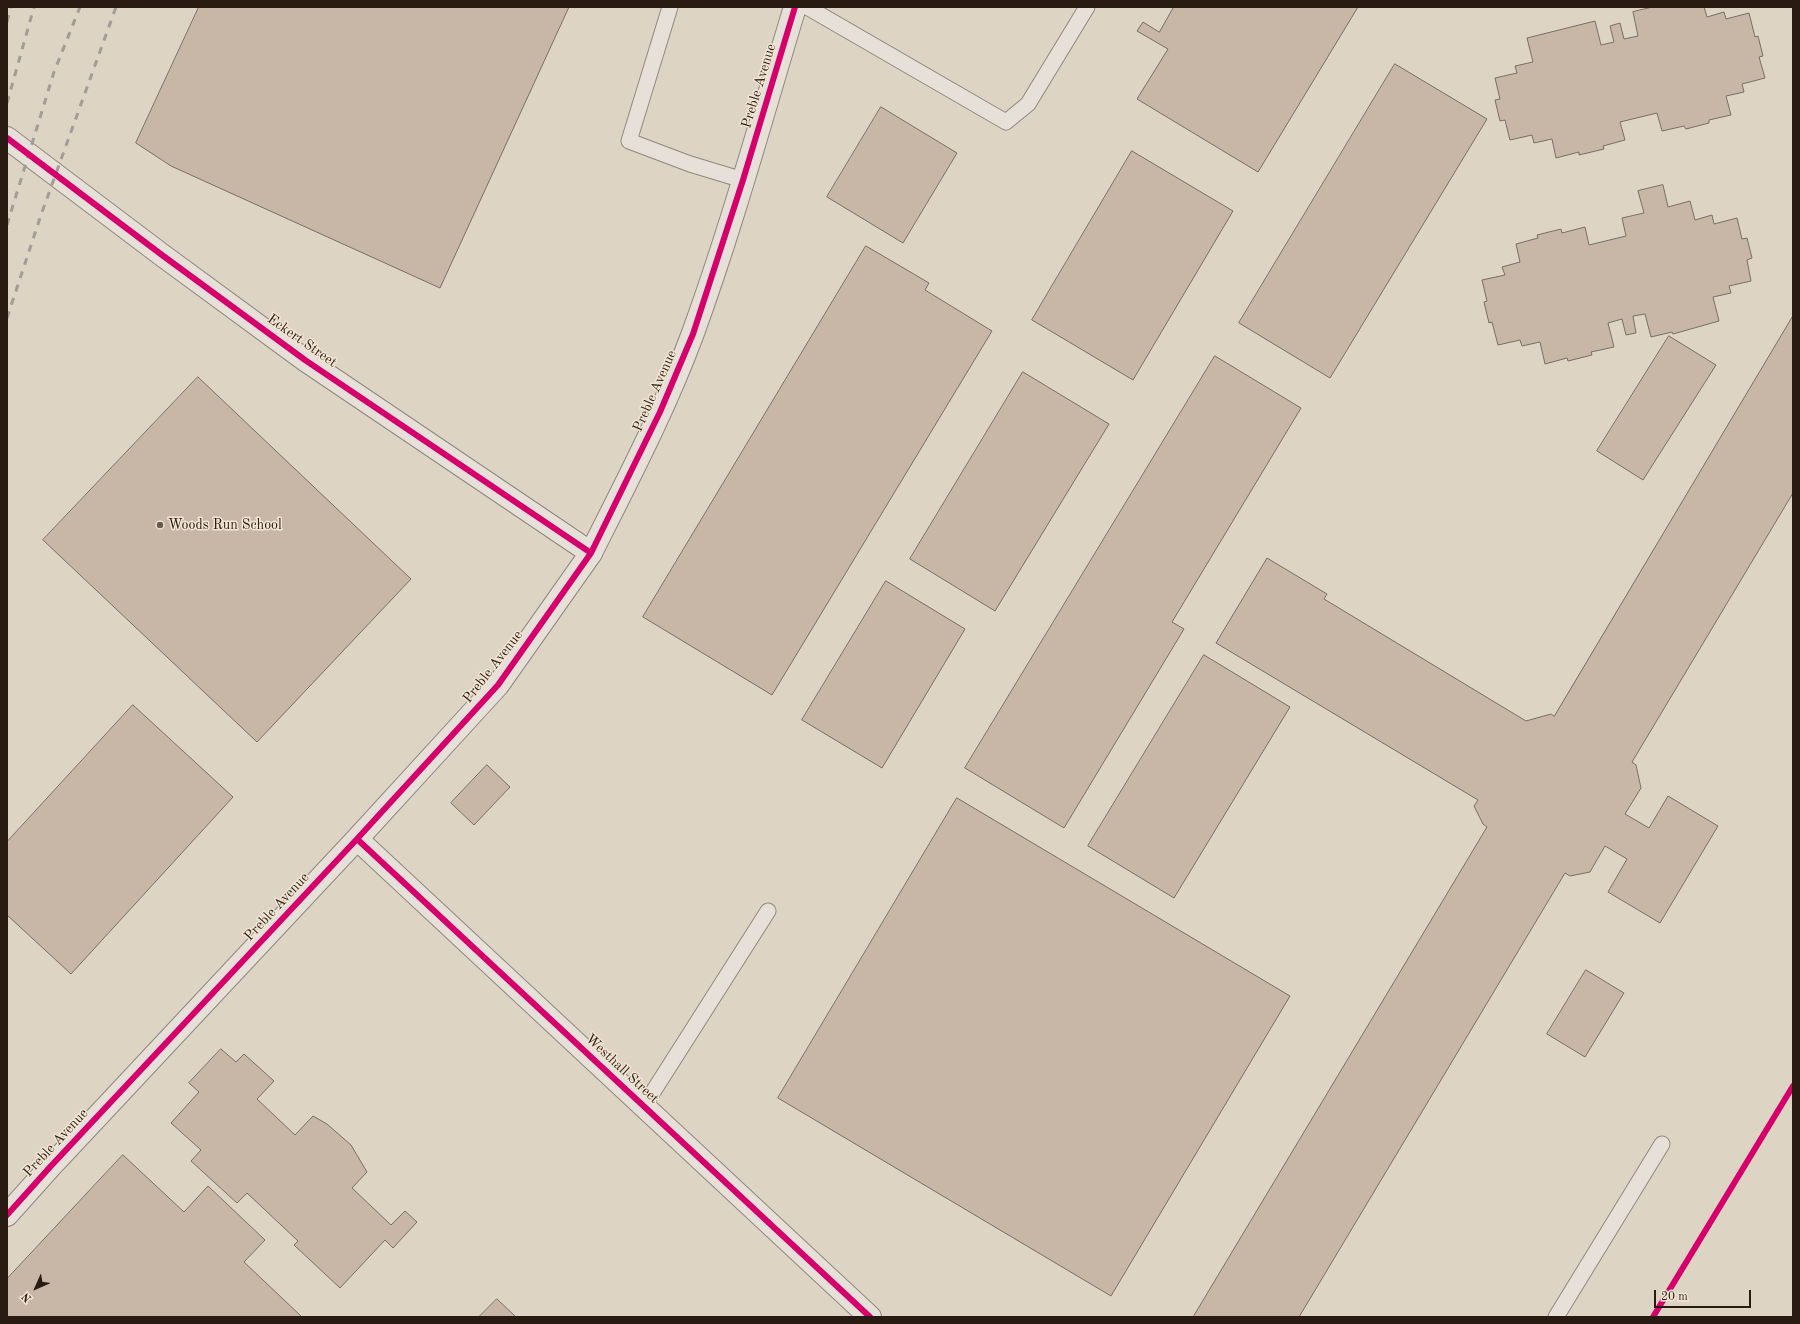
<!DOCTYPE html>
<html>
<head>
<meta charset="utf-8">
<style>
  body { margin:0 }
  #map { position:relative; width:1800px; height:1324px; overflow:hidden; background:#ded4c4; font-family:"Old Standard TT",serif }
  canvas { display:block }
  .frame { position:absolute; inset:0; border:8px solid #291b11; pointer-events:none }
  .north { position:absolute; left:16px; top:1268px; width:40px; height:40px; -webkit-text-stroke:3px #f1e4d2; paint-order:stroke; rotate:225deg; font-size:11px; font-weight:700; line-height:16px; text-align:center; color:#291b11 }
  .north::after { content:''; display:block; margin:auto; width:14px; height:18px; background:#291b11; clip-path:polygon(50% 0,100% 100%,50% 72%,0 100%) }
  .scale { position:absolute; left:1654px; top:1290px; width:97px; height:18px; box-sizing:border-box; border:2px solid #291b11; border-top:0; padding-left:5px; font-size:12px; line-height:14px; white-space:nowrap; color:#291b11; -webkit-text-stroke:3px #f1e4d2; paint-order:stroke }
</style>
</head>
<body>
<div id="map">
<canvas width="1800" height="1324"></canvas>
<div class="frame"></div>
<div class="north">N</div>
<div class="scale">20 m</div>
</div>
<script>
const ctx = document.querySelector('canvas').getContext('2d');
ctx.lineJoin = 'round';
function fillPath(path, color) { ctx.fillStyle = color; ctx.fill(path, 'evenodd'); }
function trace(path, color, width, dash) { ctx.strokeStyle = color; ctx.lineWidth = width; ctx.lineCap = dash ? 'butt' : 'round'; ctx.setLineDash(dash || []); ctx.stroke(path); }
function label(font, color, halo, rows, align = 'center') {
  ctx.font = font + ' "Old Standard TT",serif'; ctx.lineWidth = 3; ctx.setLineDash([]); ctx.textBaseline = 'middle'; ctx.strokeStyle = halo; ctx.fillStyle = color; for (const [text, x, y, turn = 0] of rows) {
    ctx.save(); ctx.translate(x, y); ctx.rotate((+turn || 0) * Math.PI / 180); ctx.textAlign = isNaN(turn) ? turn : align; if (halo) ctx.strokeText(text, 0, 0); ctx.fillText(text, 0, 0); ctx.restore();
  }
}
const building = new Path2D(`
  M 199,7 L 569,7 L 440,288 L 171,166 L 136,143 Z
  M 1174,7 L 1358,7 L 1258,172 L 1137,99 L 1168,49 L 1137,31 L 1143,22 L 1159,32 Z
  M 1653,7 L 1704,7 L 1707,17 L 1724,12 L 1726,19 L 1749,13 L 1755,37 L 1758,36 L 1763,56 L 1759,57 L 1765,78 L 1742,84 L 1744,92 L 1726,96 L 1731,115 L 1709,120 L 1709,123 L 1686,129 L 1684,126 L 1662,131 L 1657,113 L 1620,122 L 1625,140 L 1603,146 L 1604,149 L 1579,155 L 1579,152 L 1556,158 L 1552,139 L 1534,143 L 1532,135 L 1510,140 L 1505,120 L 1500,121 L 1495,100 L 1500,99 L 1495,78 L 1517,73 L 1515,66 L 1533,62 L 1527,38 L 1595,21 L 1601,45 L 1614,42 L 1610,26 L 1620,23 L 1624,39 L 1638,36 L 1633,12 Z
  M 1395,64 L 1487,119 L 1330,378 L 1239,323 Z
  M 881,107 L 957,153 L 903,243 L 827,197 Z
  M 1132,151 L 1233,211 L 1133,380 L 1032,320 Z
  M 1663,185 L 1668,207 L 1690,201 L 1695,220 L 1712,215 L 1714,224 L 1737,218 L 1742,239 L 1747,238 L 1752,258 L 1747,260 L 1751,281 L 1729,286 L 1731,293 L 1713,297 L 1719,321 L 1673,334 L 1672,332 L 1651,337 L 1645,314 L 1633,316 L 1636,333 L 1626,335 L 1622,319 L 1608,323 L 1614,347 L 1591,352 L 1592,355 L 1568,361 L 1567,358 L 1545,364 L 1540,342 L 1522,346 L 1520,340 L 1498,345 L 1492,322 L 1489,323 L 1484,302 L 1487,301 L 1482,280 L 1505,275 L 1502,267 L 1520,262 L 1516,244 L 1538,238 L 1537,235 L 1561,229 L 1562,233 L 1585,227 L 1589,245 L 1626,236 L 1622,218 L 1644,213 L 1638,191 Z
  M 866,246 L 929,283 L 925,290 L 992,331 L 772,695 L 643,617 Z
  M 1793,316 L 1793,493 L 1632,762 L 1636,765 L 1641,788 L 1625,814 L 1649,828 L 1668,796 L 1718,826 L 1660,923 L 1608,892 L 1627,859 L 1605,846 L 1590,872 L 1570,876 L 1565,873 L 1299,1317 L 1193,1317 L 1487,827 L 1483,824 L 1474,806 L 1478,800 L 1216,643 L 1267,558 L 1327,594 L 1324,599 L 1526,721 L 1551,714 L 1554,716 Z
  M 1669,336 L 1716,365 L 1643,480 L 1597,451 Z
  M 1215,356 L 1301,408 L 1172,622 L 1184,629 L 1064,828 L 965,768 Z
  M 1023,372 L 1109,424 L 995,611 L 910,559 Z
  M 198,377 L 411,579 L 257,742 L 43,540 Z
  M 886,581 L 965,629 L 882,768 L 802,720 Z
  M 1204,655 L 1290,707 L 1174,898 L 1088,846 Z
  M 133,705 L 233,797 L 71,974 L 7,915 L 7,842 Z
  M 487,765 L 510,787 L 474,825 L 451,803 Z
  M 957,798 L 1290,996 L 1111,1296 L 778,1098 Z
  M 1586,970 L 1624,993 L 1585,1057 L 1547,1034 Z
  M 221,1049 L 236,1062 L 244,1054 L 274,1081 L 257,1099 L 295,1135 L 313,1116 L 327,1124 L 351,1145 L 367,1172 L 352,1188 L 391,1225 L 405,1211 L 417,1222 L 393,1248 L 385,1240 L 340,1288 L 294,1245 L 298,1241 L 247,1193 L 237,1203 L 191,1161 L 201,1150 L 171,1123 L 199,1092 L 189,1083 Z
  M 123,1155 L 184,1212 L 208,1186 L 265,1240 L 244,1262 L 302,1317 L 7,1317 L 7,1279 Z
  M 497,1299 L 516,1317 L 479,1317 Z`);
fillPath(building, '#c8b6a7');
trace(building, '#766f66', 1);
const service = new Path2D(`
  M 670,7 L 629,141 L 690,164 L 743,180
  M 807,7 L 1006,122 L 1028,104 L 1087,7
  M 644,1106 L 768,911
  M 1556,1317 L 1662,1144`);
const minor = new Path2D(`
  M 357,839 L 870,1317
  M 7,1215 L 50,1167 L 357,839 L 498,685 L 591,553`);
const tertiary = new Path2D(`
  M 7,138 L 162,255 L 305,360 L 591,553 C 627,481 665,409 693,333 C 732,226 762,116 795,7`);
trace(service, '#8f887e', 17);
trace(minor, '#8f887e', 24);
trace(tertiary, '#8f887e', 24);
trace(service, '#e6e0d8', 15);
trace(minor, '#e6e0d8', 22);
trace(tertiary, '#e6e0d8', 22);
trace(new Path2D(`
  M 7,22 L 11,7
  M 7,103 L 34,7
  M 7,225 L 54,72 L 80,7
  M 7,318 L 41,215 L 116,7`), '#a29d96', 3, [7, 7]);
trace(new Path2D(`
  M 7,138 L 162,255 L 305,360 L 591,553
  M 357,839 L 870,1317
  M 7,1215 L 50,1167 L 357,839 L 498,685 L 591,553 L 660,412 L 693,334 L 743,180 L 795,7
  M 1653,1317 L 1793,1086`), '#d6006c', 6);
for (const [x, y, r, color] of [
  [160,525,4,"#685c50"]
]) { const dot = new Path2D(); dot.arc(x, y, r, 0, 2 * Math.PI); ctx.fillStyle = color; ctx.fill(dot); trace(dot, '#f1e4d2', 1.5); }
label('14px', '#291b11', '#f1e4d2', [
  ["Preble Avenue",759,86,-73],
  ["Eckert Street",302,341,35],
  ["Preble Avenue",655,391,-66],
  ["Preble Avenue",493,667,-52],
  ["Preble Avenue",277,907,-47],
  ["Westhall Street",622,1069,43],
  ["Preble Avenue",56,1143,-47]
]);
label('14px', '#291b11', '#f1e4d2', [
  ["Woods Run School",168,525]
], 'left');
</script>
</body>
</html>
